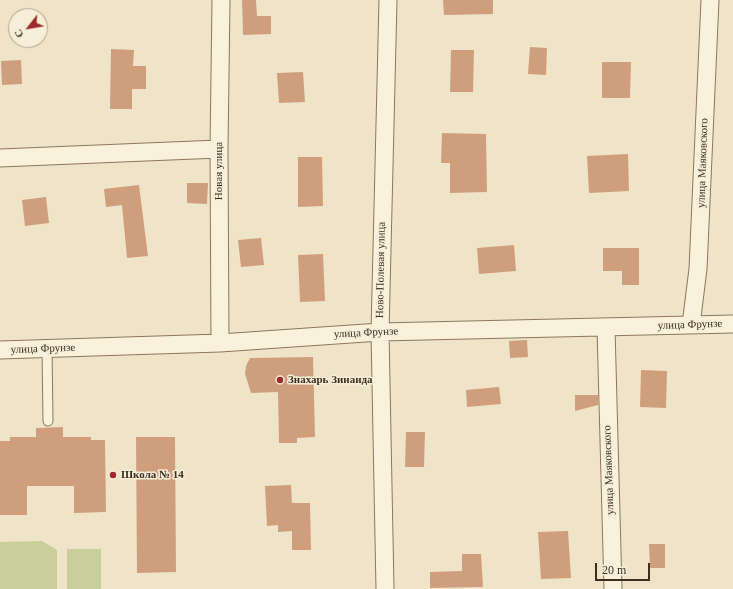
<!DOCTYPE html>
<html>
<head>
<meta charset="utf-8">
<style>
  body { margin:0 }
  #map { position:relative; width:733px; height:589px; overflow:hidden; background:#f0e4c8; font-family:Georgia,serif }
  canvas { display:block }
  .north { position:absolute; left:8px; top:8px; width:40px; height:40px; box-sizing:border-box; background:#f7eed8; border:1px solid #ada18e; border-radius:50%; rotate:239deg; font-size:11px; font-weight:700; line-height:16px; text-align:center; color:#3d2e20 }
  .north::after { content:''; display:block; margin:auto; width:14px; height:18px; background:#9e2a2b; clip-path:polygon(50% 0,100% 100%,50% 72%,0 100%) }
  .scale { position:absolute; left:595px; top:563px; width:55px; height:18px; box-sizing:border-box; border:2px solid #3d2e20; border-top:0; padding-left:5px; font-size:12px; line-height:14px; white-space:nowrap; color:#3d2e20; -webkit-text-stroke:3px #f7eed8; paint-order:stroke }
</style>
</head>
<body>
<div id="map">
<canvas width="733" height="589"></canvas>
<div class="north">С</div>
<div class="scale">20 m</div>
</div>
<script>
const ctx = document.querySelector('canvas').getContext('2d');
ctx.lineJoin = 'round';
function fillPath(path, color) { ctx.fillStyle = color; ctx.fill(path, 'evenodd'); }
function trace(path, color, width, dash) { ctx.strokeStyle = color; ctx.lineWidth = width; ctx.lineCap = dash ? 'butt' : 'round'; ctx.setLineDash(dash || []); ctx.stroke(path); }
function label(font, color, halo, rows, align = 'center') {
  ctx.font = font + ' Georgia,serif'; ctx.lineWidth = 3; ctx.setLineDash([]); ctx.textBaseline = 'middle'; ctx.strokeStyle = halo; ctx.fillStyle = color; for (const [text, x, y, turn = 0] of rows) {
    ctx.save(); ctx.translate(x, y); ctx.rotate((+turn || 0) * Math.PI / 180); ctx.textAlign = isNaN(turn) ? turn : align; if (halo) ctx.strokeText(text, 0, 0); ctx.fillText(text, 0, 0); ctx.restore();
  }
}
fillPath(new Path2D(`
  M 42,541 L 57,550 L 57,589 L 0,589 L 0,542 Z
  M 67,549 L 101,549 L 101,589 L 67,589 Z`), '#c9cf9b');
fillPath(new Path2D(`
  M 242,0 L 256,0 L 257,16 L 271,16 L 271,34 L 243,35 Z
  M 443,0 L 493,0 L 493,14 L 444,15 Z
  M 530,47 L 547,48 L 546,75 L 528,74 Z
  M 111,49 L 134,50 L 133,66 L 146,66 L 146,89 L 132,89 L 132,109 L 110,109 Z
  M 451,50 L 474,50 L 473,92 L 450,92 Z
  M 21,60 L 22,84 L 2,85 L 1,61 Z
  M 602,62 L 631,62 L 630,98 L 602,98 Z
  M 303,72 L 305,102 L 279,103 L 277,73 Z
  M 442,133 L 486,134 L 487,192 L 450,193 L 450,163 L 441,163 Z
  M 628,154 L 629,191 L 589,193 L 587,156 Z
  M 298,157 L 322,157 L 323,206 L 298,207 Z
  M 187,183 L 208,183 L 207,204 L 187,203 Z
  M 139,185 L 148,256 L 127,258 L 122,205 L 106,207 L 104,189 Z
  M 46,197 L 49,223 L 25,226 L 22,200 Z
  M 261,238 L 264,265 L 241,267 L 238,240 Z
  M 514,245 L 516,271 L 479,274 L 477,248 Z
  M 603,248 L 639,248 L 639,285 L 622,285 L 622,271 L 603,271 Z
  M 323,254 L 325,301 L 300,302 L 298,255 Z
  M 527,340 L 528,357 L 510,358 L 509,341 Z
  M 313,357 L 315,437 L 297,438 L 297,443 L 279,443 L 278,392 L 251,393 L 245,374 L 246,366 L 250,358 Z
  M 641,370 L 667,371 L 666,408 L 640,407 Z
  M 499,387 L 501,404 L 467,407 L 466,390 Z
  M 575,395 L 598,395 L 598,405 L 575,411 Z
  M 63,427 L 63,437 L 91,437 L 91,440 L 105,440 L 106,512 L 74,513 L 74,486 L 27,486 L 27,515 L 0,515 L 0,441 L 10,441 L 10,437 L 36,437 L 36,428 Z
  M 406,432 L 425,432 L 424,467 L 405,467 Z
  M 136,437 L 175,437 L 176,572 L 137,573 Z
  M 291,485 L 292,503 L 310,503 L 311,550 L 292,550 L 292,531 L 278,532 L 278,525 L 267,526 L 265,486 Z
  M 568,531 L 571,578 L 541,579 L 538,532 Z
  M 649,544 L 665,544 L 665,568 L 650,568 Z
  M 462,554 L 481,554 L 483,587 L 430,588 L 430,572 L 462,571 Z`), '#cf9f7d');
const service = new Path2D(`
  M 47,348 L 48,421`);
const minor = new Path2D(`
  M 0,158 L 219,149
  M 691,325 L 698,269 L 710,0
  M 606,328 L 613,589
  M 220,343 L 219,149 L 221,0
  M 0,350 L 220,343 L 380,332 L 733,324
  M 385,589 L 380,332 L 388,0`);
trace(service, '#8d765c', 11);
trace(minor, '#8d765c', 19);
trace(service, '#faf1dc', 9);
trace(minor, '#faf1dc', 17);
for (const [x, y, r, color] of [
  [280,380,4,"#9e2a2b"],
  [113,475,4,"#9e2a2b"]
]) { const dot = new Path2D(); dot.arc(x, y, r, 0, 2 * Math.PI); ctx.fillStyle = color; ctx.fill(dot); trace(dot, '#f7eed8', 1.5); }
label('11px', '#3d2e20', '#f7eed8', [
  ["улица Маяковского",703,163,-88],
  ["Новая улица",219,171,-90],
  ["Ново-Полевая улица",381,270,-89],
  ["улица Фрунзе",690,325,-2],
  ["улица Фрунзе",366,333,-3],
  ["улица Фрунзе",43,349,-2],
  ["улица Маяковского",609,470,-92]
]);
label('bold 11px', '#3d2e20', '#f7eed8', [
  ["Знахарь Зинаида",288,380],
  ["Школа № 14",121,475]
], 'left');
</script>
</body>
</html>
